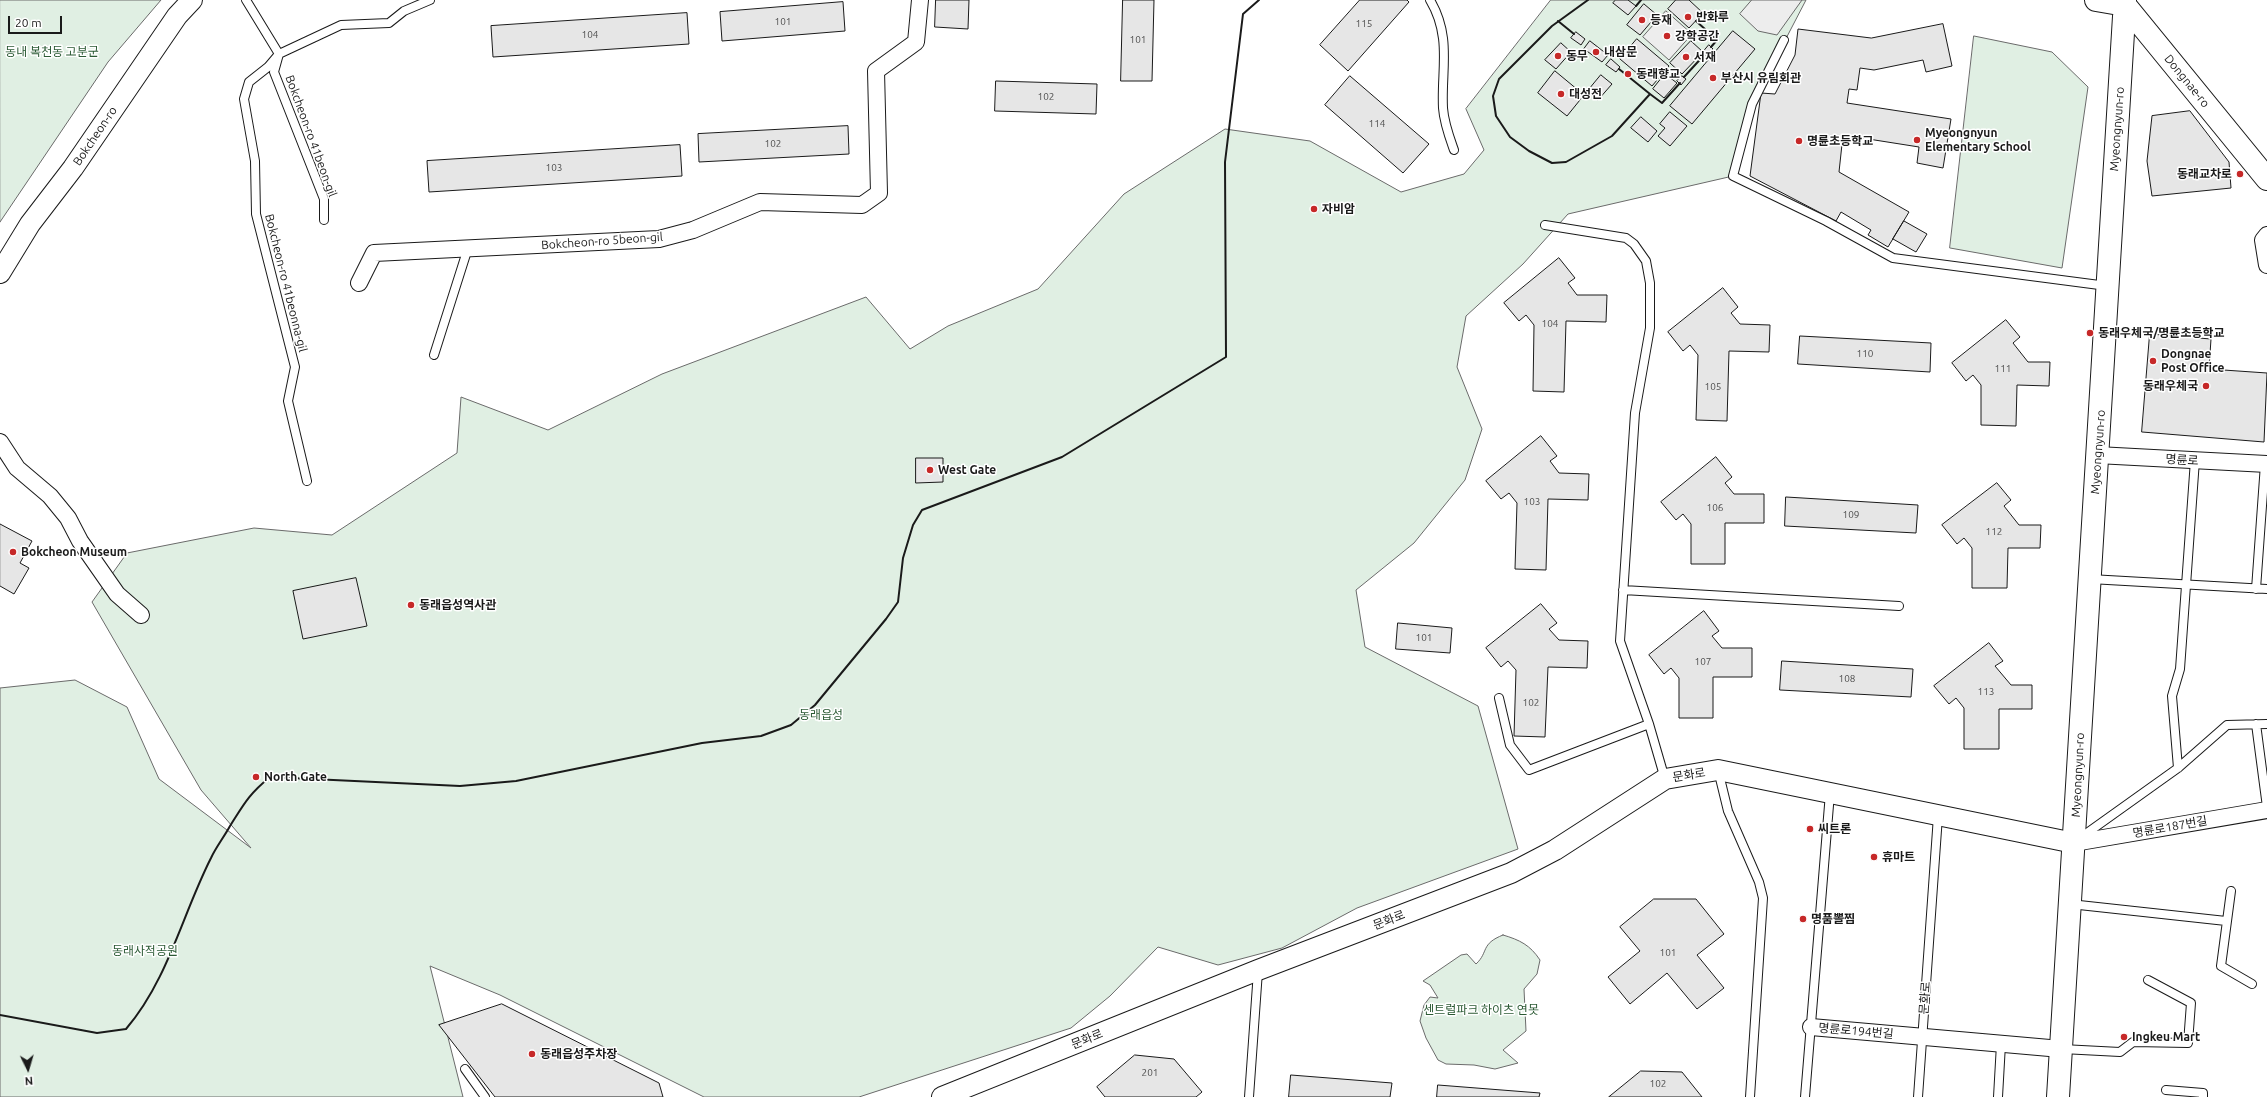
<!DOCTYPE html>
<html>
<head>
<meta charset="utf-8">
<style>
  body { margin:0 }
  #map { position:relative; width:2267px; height:1097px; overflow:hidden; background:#fff; font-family:Ubuntu,sans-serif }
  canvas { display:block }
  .north { position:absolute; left:8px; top:1049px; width:40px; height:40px; -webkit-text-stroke:3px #fff; paint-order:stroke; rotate:175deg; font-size:11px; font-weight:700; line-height:16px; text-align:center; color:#1a1a1a }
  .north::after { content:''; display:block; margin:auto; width:14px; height:18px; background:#1a1a1a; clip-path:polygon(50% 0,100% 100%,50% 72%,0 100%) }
  .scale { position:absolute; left:8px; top:16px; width:54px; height:18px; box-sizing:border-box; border:2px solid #1a1a1a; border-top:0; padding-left:5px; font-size:12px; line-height:14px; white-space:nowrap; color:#1a1a1a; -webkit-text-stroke:3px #fff; paint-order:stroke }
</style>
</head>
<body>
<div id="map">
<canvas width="2267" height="1097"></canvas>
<div class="north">N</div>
<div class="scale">20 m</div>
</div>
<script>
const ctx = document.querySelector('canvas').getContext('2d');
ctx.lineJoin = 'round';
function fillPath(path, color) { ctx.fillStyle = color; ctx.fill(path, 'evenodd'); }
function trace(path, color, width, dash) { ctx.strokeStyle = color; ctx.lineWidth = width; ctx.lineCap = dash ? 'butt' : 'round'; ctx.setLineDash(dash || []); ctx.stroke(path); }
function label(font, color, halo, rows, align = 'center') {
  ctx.font = font + ' Ubuntu,"Noto Sans KR",sans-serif'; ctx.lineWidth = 3; ctx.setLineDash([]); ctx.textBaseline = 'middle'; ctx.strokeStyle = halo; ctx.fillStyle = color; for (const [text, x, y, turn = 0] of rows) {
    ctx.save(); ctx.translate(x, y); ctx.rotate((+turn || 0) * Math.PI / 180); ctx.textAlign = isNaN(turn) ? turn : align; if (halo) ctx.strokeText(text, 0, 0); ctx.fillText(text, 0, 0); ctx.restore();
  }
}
const green = new Path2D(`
  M 0,0 L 161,0 L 108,62 L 0,222 Z
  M 1551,0 L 1806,0 L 1752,104 L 1733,176 L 1568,214 L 1523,264 L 1466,316 L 1457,367 L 1482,429 L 1465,480 L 1414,543 L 1356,590 L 1365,647 L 1478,706 L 1518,849 L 1357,908 L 1282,948 L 1218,965 L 1158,947 L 1110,996 L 1071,1028 L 859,1097 L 704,1097 L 500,995 L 430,966 L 463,1097 L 0,1097 L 0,688 L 75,680 L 127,707 L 159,779 L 251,848 L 201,790 L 92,602 L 127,553 L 254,528 L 332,535 L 457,453 L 461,397 L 548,430 L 662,374 L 866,297 L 910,349 L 948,326 L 1038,289 L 1124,194 L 1225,129 L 1310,141 L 1401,192 L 1464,174 L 1484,150 L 1466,109 Z
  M 1974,36 L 2052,52 L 2088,87 L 2062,268 L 1950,248 Z
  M 1503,935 C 1520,940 1530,945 1540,960 L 1537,974 L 1524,989 L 1526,1031 L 1503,1050 L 1518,1063 L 1495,1069 L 1474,1065 L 1446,1064 L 1438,1060 L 1426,1038 L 1420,1021 L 1424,1005 L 1430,997 L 1438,998 L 1430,985 L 1423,981 L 1461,955 L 1467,954 L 1476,964 C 1489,952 1480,944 1503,935 Z`);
fillPath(green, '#e0efe3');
trace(green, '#6a6a6a', 1);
const parking = new Path2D(`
  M 1752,0 L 1802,0 L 1777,35 L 1758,31 L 1740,14 Z
  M 1666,11 L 1692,34 L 1669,60 L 1643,37 Z`);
fillPath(parking, '#ededed');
trace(parking, '#6a6a6a', 1);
const building = new Path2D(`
  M 936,0 L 969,0 L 968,29 L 935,27 Z
  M 1123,0 L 1154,0 L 1152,81 L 1121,81 Z
  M 1360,0 L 1407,0 L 1409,2 L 1348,71 L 1320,45 Z
  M 1616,0 L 1628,0 L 1636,6 L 1628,15 L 1613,3 Z
  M 1676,0 L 1689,0 L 1703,13 L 1689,28 L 1668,9 Z
  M 843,2 L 845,31 L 722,41 L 720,12 Z
  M 1644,4 L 1657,15 L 1640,35 L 1627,25 Z
  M 687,13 L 689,44 L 493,57 L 491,26 Z
  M 1943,24 L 1952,66 L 1926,72 L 1923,60 L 1874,70 L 1860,68 L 1857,90 L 1849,89 L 1847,103 L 1951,119 L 1943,168 L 1917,163 L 1919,147 L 1843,135 L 1839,172 L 1909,212 L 1888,247 L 1868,235 L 1871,230 L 1841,212 L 1836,221 L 1750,176 L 1761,93 L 1775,94 L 1795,55 L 1798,29 L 1871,38 Z
  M 1733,31 L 1755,49 L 1692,124 L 1670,106 Z
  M 1576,32 L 1585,39 L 1581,45 L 1571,38 Z
  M 1637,39 L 1669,66 L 1652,86 L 1620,59 Z
  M 1590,41 L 1608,55 L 1602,62 L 1584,49 Z
  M 1691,41 L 1703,52 L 1682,74 L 1670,63 Z
  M 1561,43 L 1571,52 L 1556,69 L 1545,60 Z
  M 1709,45 L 1713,49 L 1708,54 L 1704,51 Z
  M 1611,59 L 1620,67 L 1616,72 L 1606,65 Z
  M 1555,71 L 1584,95 L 1567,116 L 1538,93 Z
  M 1665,74 L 1677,83 L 1664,98 L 1653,89 Z
  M 1601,75 L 1612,84 L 1598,100 L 1587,92 Z
  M 1350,76 L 1429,144 L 1403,173 L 1325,105 Z
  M 1682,76 L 1686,79 L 1681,85 L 1677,81 Z
  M 996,81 L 1097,84 L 1096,114 L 995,111 Z
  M 2190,111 L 2229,162 L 2231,188 L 2152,196 L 2147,161 L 2152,116 Z
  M 1670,112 L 1687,126 L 1670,146 L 1658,136 L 1665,128 L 1660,124 Z
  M 1641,117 L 1657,131 L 1648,142 L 1631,128 Z
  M 848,126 L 849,154 L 699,162 L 698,134 Z
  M 680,145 L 682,176 L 429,192 L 427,161 Z
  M 1904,221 L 1927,234 L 1916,252 L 1893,239 Z
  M 1559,258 L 1575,278 L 1568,283 L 1577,295 L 1607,295 L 1606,322 L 1566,321 L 1564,392 L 1533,391 L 1534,325 L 1526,315 L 1519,321 L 1504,303 Z
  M 1723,288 L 1738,307 L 1731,313 L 1740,324 L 1770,325 L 1769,352 L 1729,351 L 1727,421 L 1696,420 L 1698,355 L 1690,345 L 1683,351 L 1668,332 Z
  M 2006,320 L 2020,337 L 2013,343 L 2028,362 L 2050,362 L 2049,386 L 2017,385 L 2016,426 L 1981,425 L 1981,385 L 1973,375 L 1966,381 L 1952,363 Z
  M 2150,334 L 2211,339 L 2209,369 L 2267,373 L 2264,442 L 2142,432 Z
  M 1800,336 L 1931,343 L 1930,372 L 1798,364 Z
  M 1541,436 L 1557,456 L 1550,461 L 1559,473 L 1589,474 L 1588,500 L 1548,499 L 1546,570 L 1515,569 L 1517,503 L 1509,493 L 1501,499 L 1486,481 Z
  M 1716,457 L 1732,477 L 1725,483 L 1734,494 L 1764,494 L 1764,523 L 1725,523 L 1725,564 L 1691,564 L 1691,524 L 1683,514 L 1676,520 L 1661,502 Z
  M 916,458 L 943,458 L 943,482 L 916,483 Z
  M 1997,483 L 2011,500 L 2004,506 L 2019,525 L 2041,525 L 2040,548 L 2008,548 L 2007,588 L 1972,588 L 1972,548 L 1964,538 L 1957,544 L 1942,525 Z
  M 1786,497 L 1918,505 L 1916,533 L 1785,526 Z
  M 0,524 L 32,541 L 20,563 L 29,568 L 14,594 L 0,586 Z
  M 356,578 L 367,626 L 303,639 L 293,591 Z
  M 1541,604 L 1557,623 L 1549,629 L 1559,640 L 1588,641 L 1587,668 L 1548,667 L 1545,737 L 1514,736 L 1516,670 L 1508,661 L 1501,667 L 1486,648 Z
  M 1704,611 L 1719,631 L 1712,636 L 1722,648 L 1752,648 L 1752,677 L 1713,677 L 1713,718 L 1679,718 L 1679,678 L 1671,668 L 1664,674 L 1649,655 Z
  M 1398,623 L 1452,628 L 1450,653 L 1396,649 Z
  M 1989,643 L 2003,661 L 1995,666 L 2011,685 L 2032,685 L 2032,709 L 1999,709 L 1999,749 L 1964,749 L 1964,708 L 1956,698 L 1949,704 L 1934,686 Z
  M 1782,661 L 1913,669 L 1911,697 L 1780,690 Z
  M 1654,899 L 1696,899 L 1724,934 L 1697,955 L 1724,988 L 1697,1009 L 1667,973 L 1630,1004 L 1608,977 L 1640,951 L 1620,927 Z
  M 502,1004 L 659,1083 L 663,1097 L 495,1097 L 439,1025 Z
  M 1135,1055 L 1174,1059 L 1202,1092 L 1196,1097 L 1105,1097 L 1097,1087 Z
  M 1641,1071 L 1682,1072 L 1702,1097 L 1609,1097 Z
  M 1291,1075 L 1392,1083 L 1390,1097 L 1289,1097 Z
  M 1438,1085 L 1540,1093 L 1539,1097 L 1437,1097 Z`);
fillPath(building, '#e6e6e6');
trace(building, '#1a1a1a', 1);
const service = new Path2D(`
  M 246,0 L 279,54 L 274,72 L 324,199 L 324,220
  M 1430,0 C 1452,37 1441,70 1443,108 C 1444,123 1449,136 1454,150
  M 1784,40 L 1752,104 L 1733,176 L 1826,221 L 1893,258 L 2107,286
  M 1545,225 L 1626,238 L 1634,244 L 1646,261 L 1650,283 L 1650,328 L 1635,413 L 1620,641 L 1649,724 L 1665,779
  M 434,355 L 468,248
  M 307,481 L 288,401 L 295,367 L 256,214 L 255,161 L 244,99 L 249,82 L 268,67 L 279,54 L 341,25 L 389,23 L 404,11 L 430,0
  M 2090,579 L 2267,589
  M 2256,589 L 2265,464
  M 1623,590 L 1899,606
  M 1499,698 L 1510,745 L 1529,770 L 1649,724
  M 2256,724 L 2267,807
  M 2178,768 L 2172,696 L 2180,669 L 2195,460
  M 1718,770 L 1728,811 L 1759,882 L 1763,898 L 1750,1097
  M 2080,838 L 2178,768 L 2227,725 L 2267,724
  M 2231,891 L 2221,966 L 2252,984
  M 2070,904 L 2226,921
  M 2062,1049 L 2120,1052 L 2133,1042 L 2188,1043 L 2191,1003 L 2148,980
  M 465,1069 L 485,1097
  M 2166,1090 L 2203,1093 L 2203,1097
  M 1249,1097 L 1258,971
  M 1805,1097 L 1830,793
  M 1918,1097 L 1938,816
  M 1998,1097 L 2001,1044`);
const minor = new Path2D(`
  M 2267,235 L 2263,240 L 2267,265
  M 359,283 L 374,253 L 659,239 L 693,230 L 760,202 L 862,205 L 879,193 L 876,71 L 916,42 L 920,0
  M 0,442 L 17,468 L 50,496 L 68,518 L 80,541 L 117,594 L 141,615
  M 2097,455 L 2267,464
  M 2074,843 L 2267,810
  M 1811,1027 L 2061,1049`);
const tertiary = new Path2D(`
  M 0,273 L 30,224 L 73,168 L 177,16 L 192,0
  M 942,1097 L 1258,970 L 1511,873 L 1555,850 L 1665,779 L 1718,770 L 2074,843`);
const secondary = new Path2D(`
  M 2096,0 L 2125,5 L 2267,179
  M 2058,1097 L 2125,0`);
trace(service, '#1a1a1a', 10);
trace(minor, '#1a1a1a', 18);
trace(tertiary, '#1a1a1a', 22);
trace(secondary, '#1a1a1a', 24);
trace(service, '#fff', 8);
trace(minor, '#fff', 16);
trace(tertiary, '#fff', 20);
trace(secondary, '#fff', 22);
trace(new Path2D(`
  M 1588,0 L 1552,26 L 1499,79 L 1493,96 L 1496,116 L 1510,137 L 1529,151 L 1552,163 L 1566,162 L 1612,136 L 1650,94 L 1662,103 L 1680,83
  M 1636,6 L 1641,0
  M 1558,21 L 1574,34
  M 1696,21 L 1717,40 L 1711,47
  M 1619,69 L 1650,94
  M 1684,77 L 1706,53
  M 0,1015 L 97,1033 L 126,1029 C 168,980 182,915 211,858 C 216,847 224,837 230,826 C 244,804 249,794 270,777 L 460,786 L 516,781 L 702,743 L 761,736 L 791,725 L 815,705 L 886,619 L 898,602 L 903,558 L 913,525 L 922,510 L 1062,457 L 1226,357 L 1225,162 L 1243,14 L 1259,0`), '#1a1a1a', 2);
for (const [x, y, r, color] of [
  [1688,17,4,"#c62828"],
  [1642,20,4,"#c62828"],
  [1667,36,4,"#c62828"],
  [1596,52,4,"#c62828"],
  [1558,56,4,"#c62828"],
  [1686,57,4,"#c62828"],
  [1628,74,4,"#c62828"],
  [1713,78,4,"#c62828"],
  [1561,94,4,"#c62828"],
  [1917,140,4,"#c62828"],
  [1799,141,4,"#c62828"],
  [2240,174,4,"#c62828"],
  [1314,209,4,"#c62828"],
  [2090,333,4,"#c62828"],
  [2153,361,4,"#c62828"],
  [2206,386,4,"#c62828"],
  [930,470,4,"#c62828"],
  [13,552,4,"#c62828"],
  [411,605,4,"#c62828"],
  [256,777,4,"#c62828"],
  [1810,829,4,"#c62828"],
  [1874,857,4,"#c62828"],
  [1803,919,4,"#c62828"],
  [2124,1037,4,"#c62828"],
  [532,1054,4,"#c62828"]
]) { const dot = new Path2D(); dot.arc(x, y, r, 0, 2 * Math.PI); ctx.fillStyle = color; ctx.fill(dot); trace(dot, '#fff', 1.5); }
label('10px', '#4d4d4d', null, [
  ["101",783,22],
  ["115",1364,24],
  ["104",590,35],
  ["101",1138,40],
  ["102",1046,97],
  ["114",1377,124],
  ["102",773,144],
  ["103",554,168],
  ["104",1550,324],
  ["110",1865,354],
  ["111",2003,369],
  ["105",1713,387],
  ["103",1532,502],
  ["106",1715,508],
  ["109",1851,515],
  ["112",1994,532],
  ["101",1424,638],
  ["107",1703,662],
  ["108",1847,679],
  ["113",1986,692],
  ["102",1531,703],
  ["101",1668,953],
  ["201",1150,1073],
  ["102",1658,1084]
]);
label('bold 12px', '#1a1a1a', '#fff', [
  ["반화루",1696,17],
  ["등재",1650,20],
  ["강학공간",1675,36],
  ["내삼문",1604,52],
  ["동무",1566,56],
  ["서재",1694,57],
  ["동래향교",1636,74],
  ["부산시 유림회관",1721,78],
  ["대성전",1569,94],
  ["Myeongnyun",1925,133],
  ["Elementary School",1925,147],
  ["명륜초등학교",1807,141],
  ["동래교차로",2232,174,"right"],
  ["자비암",1322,209],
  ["동래우체국/명륜초등학교",2098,333],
  ["Dongnae",2161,354],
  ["Post Office",2161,368],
  ["동래우체국",2198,386,"right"],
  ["West Gate",938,470],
  ["Bokcheon Museum",21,552],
  ["동래읍성역사관",419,605],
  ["North Gate",264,777],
  ["씨트론",1818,829],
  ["휴마트",1882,857],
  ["명품뽈찜",1811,919],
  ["Ingkeu Mart",2132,1037],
  ["동래읍성주차장",540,1054]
], 'left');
label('12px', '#2b5a34', '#fff', [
  ["동내 복천동 고분군",52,52],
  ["동래읍성",821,715],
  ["동래사적공원",145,951],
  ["센트럴파크 하이츠 연못",1481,1010]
]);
label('12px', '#1a1a1a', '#fff', [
  ["Dongnae-ro",2187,81,51],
  ["Myeongnyun-ro",2117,129,-86],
  ["Bokcheon-ro",95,136,-56],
  ["Bokcheon-ro 41beon-gil",311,136,70],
  ["Bokcheon-ro 5beon-gil",602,241,-4],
  ["Bokcheon-ro 41beonna-gil",286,283,76],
  ["Myeongnyun-ro",2098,452,-86],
  ["명륜로",2182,460,3],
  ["문화로",1689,775,-9],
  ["Myeongnyun-ro",2078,775,-87],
  ["명륜로187번길",2170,827,-10],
  ["문화로",1389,920,-21],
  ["문화로",1925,998,-86],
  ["명륜로194번길",1856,1031,5],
  ["문화로",1087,1039,-22]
]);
</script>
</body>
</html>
